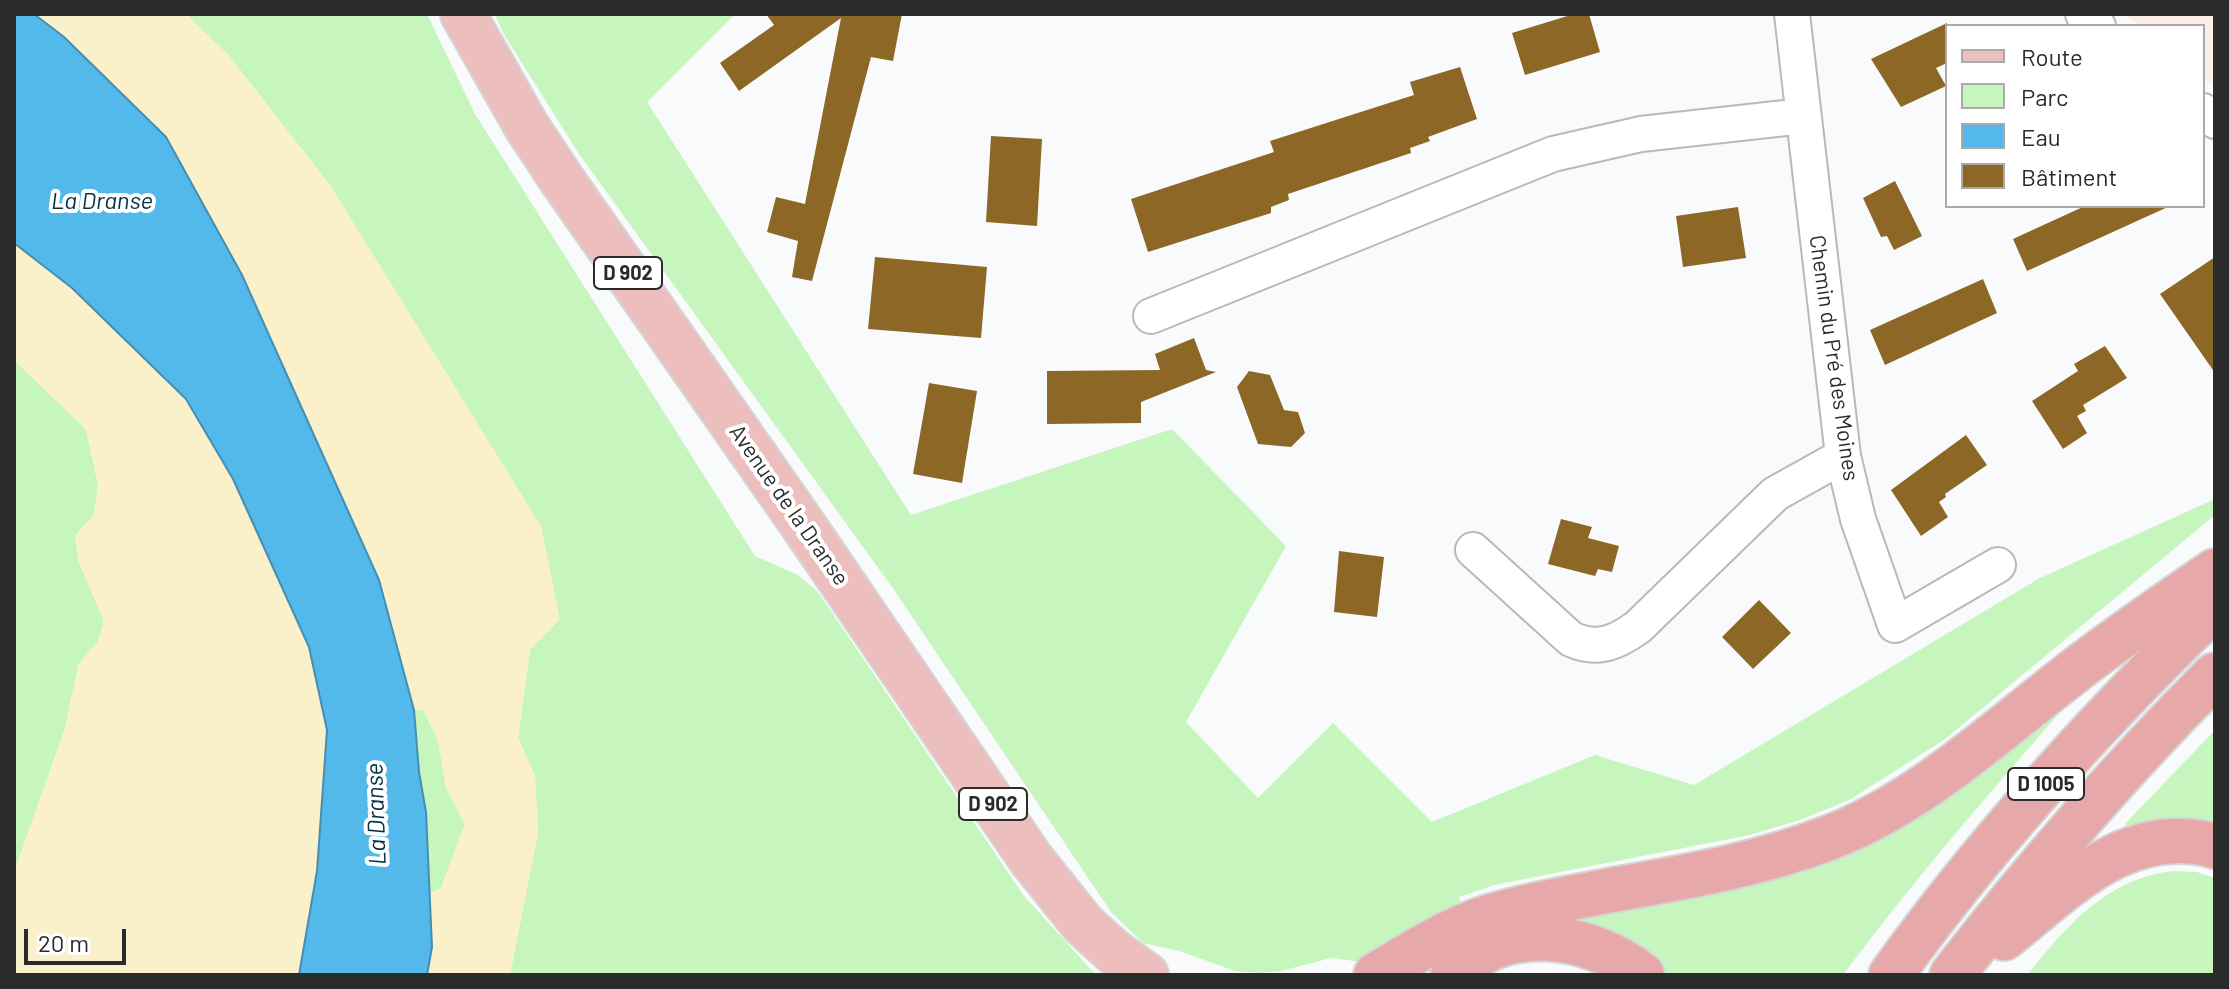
<!DOCTYPE html>
<html>
<head>
<meta charset="utf-8">
<style>
  body { margin:0 }
  #map { position:relative; width:2229px; height:989px; overflow:hidden; background:#f9fafb; font-family:Barlow,sans-serif }
  canvas { display:block }
  .frame { position:absolute; inset:0; border:16px solid #2b2b2b; pointer-events:none }
  .legend { position:absolute; left:1945px; top:24px; width:260px; height:184px; box-sizing:border-box; background:#fff; border:2px solid #aaa; margin:0; padding:10px 14px; list-style:none; font-size:24px; color:#2b2b2b }
  .legend li { display:flex; align-items:center; gap:16px; height:40px }
  .legend b { width:40px; border:2px solid #aaa }
  .scale { position:absolute; left:24px; top:929px; width:102px; height:36px; box-sizing:border-box; border:4px solid #2b2b2b; border-top:0; padding-left:10px; font-size:24px; line-height:28px; white-space:nowrap; color:#2b2b2b; -webkit-text-stroke:6px #fff; paint-order:stroke }
</style>
</head>
<body>
<div id="map">
<canvas width="2229" height="989"></canvas>
<div class="frame"></div>
<ul class="legend">
<li><b style="height:10px;background:#ecbebe"></b>Route</li>
<li><b style="height:22px;background:#c7f5be"></b>Parc</li>
<li><b style="height:22px;background:#52b9ea"></b>Eau</li>
<li><b style="height:22px;background:#8c6725"></b>Bâtiment</li>
</ul>
<div class="scale">20 m</div>
</div>
<script>
const ctx = document.querySelector('canvas').getContext('2d');
ctx.lineJoin = 'round';
function fillPath(path, color) { ctx.fillStyle = color; ctx.fill(path, 'evenodd'); }
function trace(path, color, width, dash) { ctx.strokeStyle = color; ctx.lineWidth = width; ctx.lineCap = dash ? 'butt' : 'round'; ctx.setLineDash(dash || []); ctx.stroke(path); }
function label(font, color, halo, rows, align = 'center') {
  ctx.font = font + ' Barlow,sans-serif'; ctx.lineWidth = 8; ctx.setLineDash([]); ctx.textBaseline = 'middle'; ctx.strokeStyle = halo; ctx.fillStyle = color; for (const [text, x, y, turn = 0] of rows) {
    ctx.save(); ctx.translate(x, y); ctx.rotate((+turn || 0) * Math.PI / 180); ctx.textAlign = isNaN(turn) ? turn : align; if (halo) ctx.strokeText(text, 0, 0); ctx.fillText(text, 0, 0); ctx.restore();
  }
}
fillPath(new Path2D(`
  M 2124,14 L 2215,14 L 2215,88 L 2203,78 L 2203,26 L 2139,26 Z`), '#fcecea');
fillPath(new Path2D(`
  M 186,14 L 427,14 L 475,114 L 755,556 L 798,575 L 818,592 L 1024,896 L 1096,975 L 510,975 L 538,832 L 535,776 L 518,738 L 530,649 L 560,619 L 332,188 L 230,57 Z
  M 495,14 L 735,14 L 647,102 L 911,515 L 1172,429 L 1286,546 L 1186,722 L 1258,798 L 1333,723 L 1432,822 L 1595,755 L 1694,785 L 2040,578 L 2215,499 L 2215,515 L 1944,740 L 1849,800 L 1800,820 L 1750,835 L 1494,885 L 1459,897 L 1461,903 L 1370,963 L 1331,958 L 1281,971 L 1260,973 L 1235,971 L 1179,951 L 1143,943 L 1111,912 L 892,587 L 579,154 L 503,33 Z
  M 14,360 L 86,429 L 98,485 L 94,515 L 75,536 L 79,562 L 104,621 L 98,642 L 79,663 L 65,728 L 14,873 Z
  M 2091,677 C 2005,775 1921,870 1843,975 L 1668,975 L 1649,958 L 1573,925 L 1574,911 L 1709,886 Z
  M 414,710 L 423,710 L 438,740 L 446,788 L 465,824 L 441,888 L 429,894 L 426,812 L 419,772 Z
  M 2215,730 L 2215,828 L 2158,823 L 2128,828 L 2125,824 Z
  M 2174,871 L 2197,872 L 2215,878 L 2215,975 L 2027,975 C 2067,926 2107,878 2174,871 Z`), '#c7f5be');
fillPath(new Path2D(`
  M 34,14 L 186,14 L 230,57 L 332,188 L 541,526 L 560,619 L 530,650 L 518,738 L 535,776 L 538,832 L 510,975 L 427,975 L 432,947 L 429,894 L 441,888 L 465,824 L 446,788 L 438,740 L 423,710 L 414,710 L 379,580 L 166,137 L 64,37 Z
  M 14,243 L 72,288 L 186,399 L 233,479 L 309,647 L 327,730 L 317,871 L 299,975 L 14,975 L 14,873 L 65,728 L 79,663 L 98,642 L 104,621 L 79,562 L 75,536 L 94,515 L 98,485 L 86,429 L 14,360 Z`), '#faf1cb');
const water = new Path2D(`
  M 14,14 L 34,14 L 64,37 L 166,137 L 242,275 L 379,580 L 414,710 L 419,772 L 426,812 L 432,947 L 427,975 L 299,975 L 317,871 L 327,730 L 309,647 L 233,479 L 186,399 L 72,288 L 14,243 Z`);
fillPath(water, '#52b9ea');
trace(water, '#468eb1', 2);
fillPath(new Path2D(`
  M 766,14 L 902,14 L 893,61 L 871,57 L 812,281 L 792,277 L 798,241 L 767,232 L 776,197 L 805,204 L 841,18 L 739,91 L 720,63 L 774,25 Z
  M 1574,14 L 1589,14 L 1600,52 L 1525,75 L 1512,33 Z
  M 1947,23 L 1947,63 L 1936,68 L 1946,86 L 1901,107 L 1871,59 Z
  M 1460,67 L 1477,119 L 1428,137 L 1430,141 L 1410,148 L 1411,153 L 1288,194 L 1289,200 L 1271,207 L 1271,213 L 1148,252 L 1131,199 L 1274,152 L 1270,141 L 1414,95 L 1410,82 Z
  M 991,136 L 1042,139 L 1037,226 L 986,222 Z
  M 1895,181 L 1922,236 L 1894,250 L 1887,236 L 1881,237 L 1863,198 Z
  M 2085,206 L 2170,206 L 2027,271 L 2013,239 Z
  M 1738,207 L 1746,258 L 1683,267 L 1676,216 Z
  M 875,257 L 987,267 L 981,338 L 868,329 Z
  M 2215,257 L 2215,373 L 2160,294 Z
  M 1983,279 L 1997,313 L 1885,365 L 1870,330 Z
  M 1194,338 L 1206,370 L 1216,372 L 1141,402 L 1141,423 L 1047,424 L 1047,371 L 1160,370 L 1155,354 Z
  M 2105,346 L 2127,378 L 2083,405 L 2086,411 L 2077,416 L 2087,433 L 2063,449 L 2032,401 L 2078,371 L 2074,364 Z
  M 1249,371 L 1270,375 L 1284,410 L 1298,412 L 1305,433 L 1291,447 L 1258,444 L 1237,387 Z
  M 929,383 L 977,391 L 962,483 L 913,474 Z
  M 1966,435 L 1987,465 L 1945,494 L 1946,497 L 1939,502 L 1948,517 L 1921,536 L 1891,490 Z
  M 1561,519 L 1592,527 L 1588,538 L 1619,546 L 1612,572 L 1598,569 L 1595,576 L 1548,564 Z
  M 1339,551 L 1384,557 L 1377,617 L 1334,612 Z
  M 1759,600 L 1791,633 L 1753,669 L 1722,637 Z`), '#8c6725');
const minor = new Path2D(`
  M 1792,14 L 1843,456 L 1858,519 L 1895,625 L 1998,565
  M 2083,14 L 2098,26
  M 2203,111 L 2215,121
  M 1151,316 L 1553,154 L 1641,134 L 1803,116
  M 1473,550 L 1571,639 C 1597,651 1616,643 1638,627 L 1775,494 L 1843,456`);
const primary = new Path2D(`
  M 463,14 L 527,127 L 562,180 L 803,525 L 1031,859 L 1083,924 L 1114,952 L 1146,975`);
const trunk = new Path2D(`
  M 2004,938 C 2067,888 2127,822 2215,846
  M 1376,975 C 1413,953 1448,930 1489,917 C 1524,906 1560,900 1596,893 C 1673,879 1752,867 1826,839 C 1919,804 1994,733 2072,673 C 2118,637 2167,604 2215,571
  M 1453,975 C 1504,921 1588,932 1642,975
  M 1891,975 C 1986,843 2098,720 2215,607
  M 1952,975 C 2034,870 2121,769 2215,675`);
trace(minor, '#b9b9ba', 38);
trace(primary, '#d5d5d5', 48);
trace(trunk, '#d5d5d5', 48);
trace(minor, '#fff', 34);
trace(primary, '#ecbebe', 44);
trace(trunk, '#e6a8a8', 44);
for (const [x, y, w] of [
  [628,273,68],
  [2046,784,76],
  [993,804,68]
]) { const box = new Path2D(); box.roundRect(x - w / 2, y - 16, w, 32, 6); ctx.fillStyle = '#fff'; ctx.fill(box); trace(box, '#2b2b2b', 2); }
label('bold 20px', '#2b2b2b', null, [
  ["D 902",628,273],
  ["D 1005",2046,784],
  ["D 902",993,804]
]);
label('22px', '#2b2b2b', '#fff', [
  ["Chemin du Pré des Moines",1834,358,82],
  ["Avenue de la Dranse",789,505,55]
]);
label('italic 24px', '#023246', '#fff', [
  ["La Dranse",102,201],
  ["La Dranse",376,814,-92]
]);
</script>
</body>
</html>
